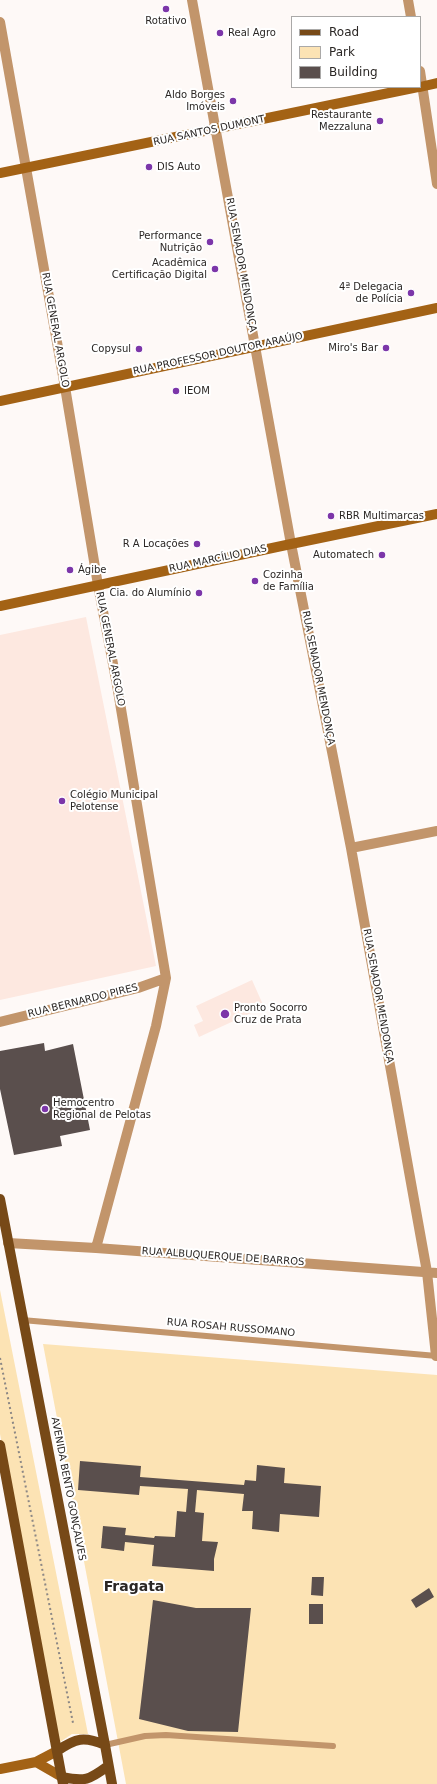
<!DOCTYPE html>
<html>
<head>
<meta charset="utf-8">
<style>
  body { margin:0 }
  #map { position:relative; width:437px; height:1784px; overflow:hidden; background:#fef9f7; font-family:"DejaVu Sans",sans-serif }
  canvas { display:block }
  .legend { position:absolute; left:291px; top:16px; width:130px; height:72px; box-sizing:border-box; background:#fff; border:1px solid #aaa9a8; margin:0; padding:5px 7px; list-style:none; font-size:12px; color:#2b2725 }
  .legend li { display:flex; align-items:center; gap:8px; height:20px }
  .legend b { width:20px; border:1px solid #aaa9a8 }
</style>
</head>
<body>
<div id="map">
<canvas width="437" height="1784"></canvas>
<ul class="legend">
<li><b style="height:5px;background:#774917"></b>Road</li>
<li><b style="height:11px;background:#fce3b4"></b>Park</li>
<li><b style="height:11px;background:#5a4f4d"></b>Building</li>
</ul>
</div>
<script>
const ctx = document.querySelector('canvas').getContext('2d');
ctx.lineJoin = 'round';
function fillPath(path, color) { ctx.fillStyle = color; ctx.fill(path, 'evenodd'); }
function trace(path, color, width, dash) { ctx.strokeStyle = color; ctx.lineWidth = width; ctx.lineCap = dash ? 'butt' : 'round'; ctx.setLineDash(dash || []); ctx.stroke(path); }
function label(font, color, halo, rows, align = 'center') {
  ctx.font = font + ' "DejaVu Sans",sans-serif'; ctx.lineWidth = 4; ctx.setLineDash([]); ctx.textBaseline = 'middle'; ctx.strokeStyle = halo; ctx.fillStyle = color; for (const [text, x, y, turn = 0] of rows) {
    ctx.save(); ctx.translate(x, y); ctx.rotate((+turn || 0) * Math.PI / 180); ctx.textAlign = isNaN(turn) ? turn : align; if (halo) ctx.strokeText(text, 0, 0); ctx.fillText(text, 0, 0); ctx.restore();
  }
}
fillPath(new Path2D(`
  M 86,617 L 156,966 L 0,1000 L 0,635 Z
  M 252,980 L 264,1007 L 199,1037 L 194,1025 L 203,1021 L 196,1006 Z`), '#fde8e0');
fillPath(new Path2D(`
  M 0,1290 L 88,1734 L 72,1734 L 57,1744 L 0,1434 Z
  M 43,1344 L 437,1375 L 437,1784 L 126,1784 Z`), '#fce3b4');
fillPath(new Path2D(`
  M 44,1043 L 45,1051 L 73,1044 L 90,1130 L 60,1136 L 62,1146 L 14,1155 L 0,1089 L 0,1051 Z
  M 80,1461 L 141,1466 L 140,1477 L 244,1485 L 245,1480 L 256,1481 L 257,1465 L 285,1468 L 284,1483 L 321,1486 L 319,1517 L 280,1514 L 279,1532 L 252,1529 L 253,1511 L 242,1511 L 244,1494 L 197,1490 L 195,1512 L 204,1513 L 202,1541 L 218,1542 L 214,1559 L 214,1571 L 152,1566 L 154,1545 L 125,1542 L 124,1551 L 101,1548 L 103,1526 L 126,1528 L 125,1535 L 154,1538 L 155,1536 L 175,1537 L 177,1511 L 186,1512 L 188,1489 L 140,1486 L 139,1495 L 78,1490 Z
  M 312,1577 L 324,1577 L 323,1596 L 311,1595 Z
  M 429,1588 L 434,1597 L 416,1608 L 411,1600 Z
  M 153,1600 L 196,1608 L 251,1608 L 238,1732 L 188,1731 L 139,1719 Z
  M 309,1604 L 323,1604 L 323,1624 L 309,1624 Z`), '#5a4f4d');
trace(new Path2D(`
  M 0,1358 L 73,1723`), '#8c8785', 2, [2, 3]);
trace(new Path2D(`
  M 22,1320 L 437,1356
  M 105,1745 L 145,1736 L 166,1735 L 333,1746`), '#c2956b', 6);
trace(new Path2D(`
  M 192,0 L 291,544 L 351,848 L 427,1272 L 436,1356
  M 408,0 L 411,17
  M 0,22 L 65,387 L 98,585 L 117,685 L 166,978 L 156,1026 L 96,1248
  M 420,71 L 437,184
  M 351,848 L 437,831
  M 0,1022 L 138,988 L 166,978
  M 8,1243 L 96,1248 L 437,1273`), '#c2956b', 10);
trace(new Path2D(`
  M 420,87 L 437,83
  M 0,173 L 418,87
  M 0,401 L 437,308
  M 0,606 L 291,544 L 437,514
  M 36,1762 L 62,1777
  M 0,1769 L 36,1762 L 57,1751`), '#a36215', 10);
trace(new Path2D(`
  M 0,1199 L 105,1745 L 112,1784
  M 0,1445 L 63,1784
  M 57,1751 C 76,1738 84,1736 105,1745
  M 62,1777 C 85,1782 89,1780 108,1766`), '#774917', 10);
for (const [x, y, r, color] of [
  [166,9,4,"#7c36a9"],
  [220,33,4,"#7c36a9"],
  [233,101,4,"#7c36a9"],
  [380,121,4,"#7c36a9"],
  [149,167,4,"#7c36a9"],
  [210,242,4,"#7c36a9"],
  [215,269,4,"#7c36a9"],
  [411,293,4,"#7c36a9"],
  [386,348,4,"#7c36a9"],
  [139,349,4,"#7c36a9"],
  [176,391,4,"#7c36a9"],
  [331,516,4,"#7c36a9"],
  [197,544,4,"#7c36a9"],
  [382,555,4,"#7c36a9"],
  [70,570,4,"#7c36a9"],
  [255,581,4,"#7c36a9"],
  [199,593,4,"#7c36a9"],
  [62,801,4,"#7c36a9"],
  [225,1014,5,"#7c36a9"],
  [45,1109,4,"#7c36a9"]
]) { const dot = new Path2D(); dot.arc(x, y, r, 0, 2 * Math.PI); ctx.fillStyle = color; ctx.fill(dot); trace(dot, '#fff', 1.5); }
label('10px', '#2b2725', '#fff', [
  ["Rotativo",166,21,"center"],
  ["Real Agro",228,33,"left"],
  ["Aldo Borges",225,95],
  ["Imóveis",225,107],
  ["Restaurante",372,115],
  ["Mezzaluna",372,127],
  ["DIS Auto",157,167,"left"],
  ["Performance",202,236],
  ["Nutrição",202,248],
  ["Acadêmica",207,263],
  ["Certificação Digital",207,275],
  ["4ª Delegacia",403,287],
  ["de Polícia",403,299],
  ["Miro's Bar",378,348],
  ["Copysul",131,349],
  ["IEOM",184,391,"left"],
  ["RBR Multimarcas",339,516,"left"],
  ["R A Locações",189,544],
  ["Automatech",374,555],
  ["Ágibe",78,570,"left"],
  ["Cozinha",263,575,"left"],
  ["de Família",263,587,"left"],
  ["Cia. do Alumínio",191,593],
  ["Colégio Municipal",70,795,"left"],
  ["Pelotense",70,807,"left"],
  ["Pronto Socorro",234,1008,"left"],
  ["Cruz de Prata",234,1020,"left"],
  ["Hemocentro",53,1103,"left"],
  ["Regional de Pelotas",53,1115,"left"]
], 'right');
label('10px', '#2b2725', '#fff', [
  ["RUA SANTOS DUMONT",209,131,-12],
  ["RUA SENADOR MENDONÇA",241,265,80],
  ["RUA GENERAL ARGOLO",55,330,80],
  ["RUA PROFESSOR DOUTOR ARAÚJO",218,354,-12],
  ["RUA MARCÍLIO DIAS",218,559,-12],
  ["RUA GENERAL ARGOLO",110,649,79],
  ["RUA SENADOR MENDONÇA",318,678,79],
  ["RUA SENADOR MENDONÇA",378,996,80],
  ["RUA BERNARDO PIRES",83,1001,-14],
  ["RUA ALBUQUERQUE DE BARROS",223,1257,4],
  ["RUA ROSAH RUSSOMANO",231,1328,5],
  ["AVENIDA BENTO GONÇALVES",68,1489,79]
]);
label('bold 14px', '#2b2725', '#fff', [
  ["Fragata",134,1587]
]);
</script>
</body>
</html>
